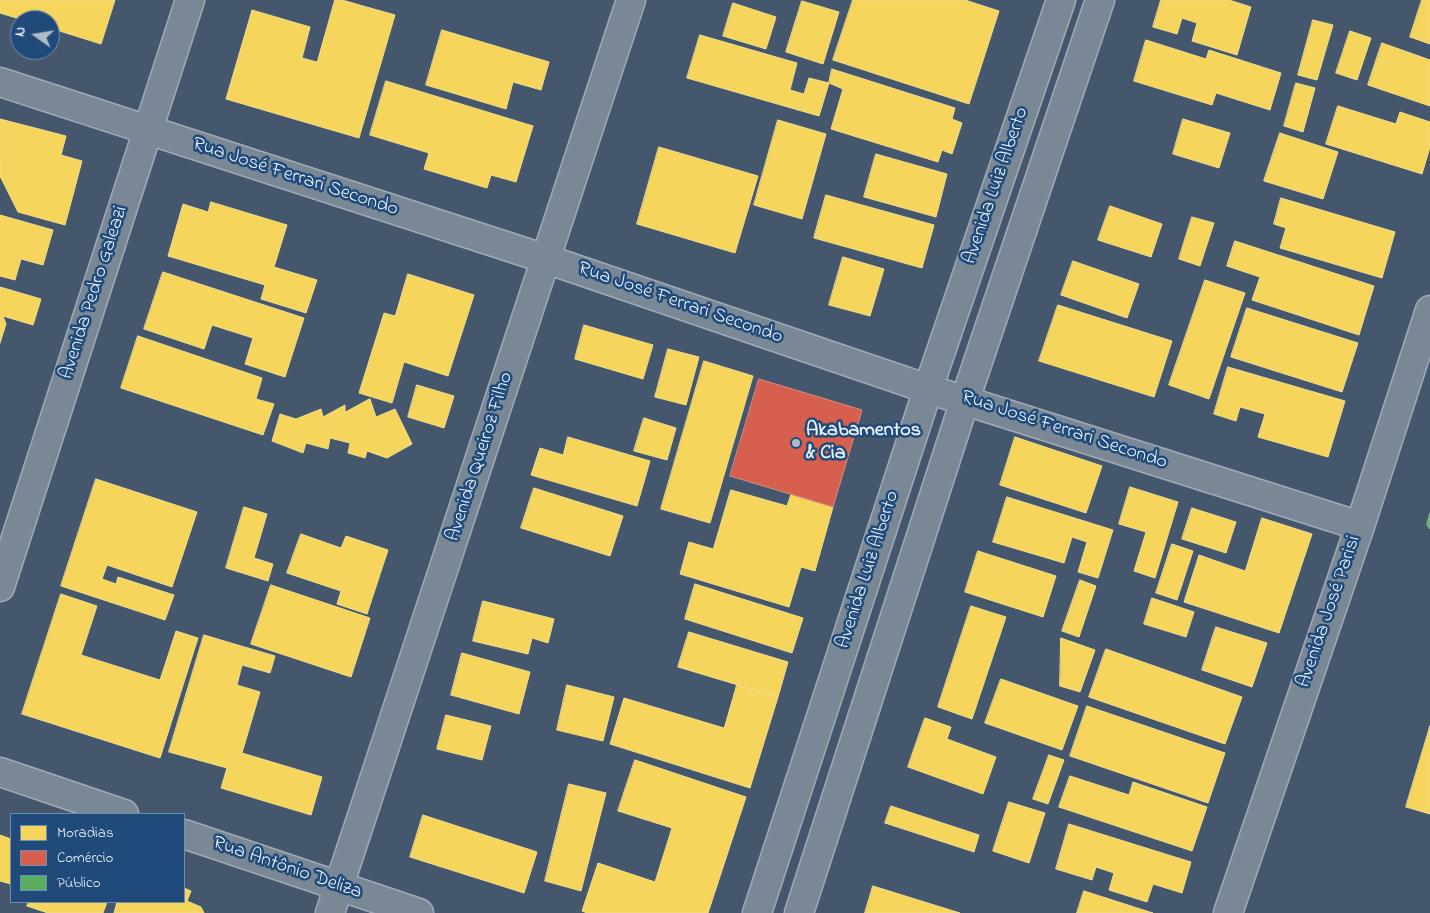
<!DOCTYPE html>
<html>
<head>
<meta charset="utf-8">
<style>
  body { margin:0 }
  #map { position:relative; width:1430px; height:913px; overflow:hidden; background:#45576d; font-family:"Indie Flower",sans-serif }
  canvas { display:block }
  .legend { position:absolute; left:10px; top:813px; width:175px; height:90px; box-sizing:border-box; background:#1f4a7a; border:1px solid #6f8dac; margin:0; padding:6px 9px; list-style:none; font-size:15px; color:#e8f1f8 }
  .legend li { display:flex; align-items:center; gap:10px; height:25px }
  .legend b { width:25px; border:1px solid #6f8dac }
  .north { position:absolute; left:10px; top:10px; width:50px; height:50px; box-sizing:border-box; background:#1f4a7a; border:1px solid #6f8dac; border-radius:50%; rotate:283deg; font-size:14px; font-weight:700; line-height:20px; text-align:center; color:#e8f1f8 }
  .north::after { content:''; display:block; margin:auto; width:18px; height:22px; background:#afbbc7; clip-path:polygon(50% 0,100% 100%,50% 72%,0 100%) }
</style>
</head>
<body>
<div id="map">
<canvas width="1430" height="913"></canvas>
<ul class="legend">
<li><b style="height:14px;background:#f6d55c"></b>Moradias</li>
<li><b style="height:14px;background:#d6604d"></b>Comércio</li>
<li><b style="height:14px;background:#5aae61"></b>Público</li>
</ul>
<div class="north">N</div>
</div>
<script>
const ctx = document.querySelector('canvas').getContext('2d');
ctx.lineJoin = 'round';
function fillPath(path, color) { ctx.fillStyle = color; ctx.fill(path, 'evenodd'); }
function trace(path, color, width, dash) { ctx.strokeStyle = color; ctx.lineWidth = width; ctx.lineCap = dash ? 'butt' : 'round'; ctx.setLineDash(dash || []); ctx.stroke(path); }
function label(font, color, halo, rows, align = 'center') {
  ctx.font = font + ' "Indie Flower",sans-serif'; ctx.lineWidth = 5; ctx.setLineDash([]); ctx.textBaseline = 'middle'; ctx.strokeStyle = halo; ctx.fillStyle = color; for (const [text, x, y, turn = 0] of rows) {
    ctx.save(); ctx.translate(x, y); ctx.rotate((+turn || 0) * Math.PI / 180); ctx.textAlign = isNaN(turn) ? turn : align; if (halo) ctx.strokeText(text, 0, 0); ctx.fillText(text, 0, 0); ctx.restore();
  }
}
const homes = new Path2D(`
  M 0,0 L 115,0 L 101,44 L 50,28 L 50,20 L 23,20 L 0,13 Z
  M 335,0 L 342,0 L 395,15 L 359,138 L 226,99 L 252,10 L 310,27 L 302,58 L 317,62 Z
  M 853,0 L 965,0 L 999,11 L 969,104 L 833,60 Z
  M 1161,0 L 1229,0 L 1251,7 L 1237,55 L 1192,41 L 1197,23 L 1182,18 L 1177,34 L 1153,27 Z
  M 1422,0 L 1430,0 L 1430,44 L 1410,37 Z
  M 802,1 L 839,12 L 823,64 L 786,52 Z
  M 733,3 L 776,17 L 766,49 L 723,36 Z
  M 1313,20 L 1333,25 L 1317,80 L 1298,75 Z
  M 442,30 L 549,62 L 541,90 L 513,82 L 506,109 L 426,85 Z
  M 1350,31 L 1371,38 L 1357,80 L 1336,73 Z
  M 700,35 L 797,63 L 790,90 L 804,94 L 809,78 L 829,83 L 819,116 L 687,78 Z
  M 1146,40 L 1206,59 L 1209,50 L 1281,73 L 1270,110 L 1216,93 L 1212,105 L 1134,81 Z
  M 1382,43 L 1430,60 L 1430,106 L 1368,85 Z
  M 832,69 L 955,108 L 952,119 L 962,123 L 952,154 L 942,150 L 938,162 L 831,129 L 843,89 L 829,83 Z
  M 386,81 L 533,126 L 516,182 L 491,175 L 487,188 L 424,169 L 429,153 L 370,135 Z
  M 1296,83 L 1315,88 L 1303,132 L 1284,126 Z
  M 1338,106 L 1396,124 L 1400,112 L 1430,122 L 1430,147 L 1422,174 L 1326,144 Z
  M 0,119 L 66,136 L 61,155 L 82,161 L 65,225 L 18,212 L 0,176 Z
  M 1183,119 L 1230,133 L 1219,168 L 1173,154 Z
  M 778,120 L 826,134 L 802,219 L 754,205 Z
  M 1280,133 L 1338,152 L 1323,199 L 1264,181 Z
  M 659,147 L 758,176 L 735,253 L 637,224 Z
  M 876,154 L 947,174 L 936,217 L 864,197 Z
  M 826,195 L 934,225 L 922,268 L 814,238 Z
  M 1281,198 L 1395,232 L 1382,278 L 1280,248 L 1286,228 L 1274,224 Z
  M 211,202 L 287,225 L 274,267 L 317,280 L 306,313 L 261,299 L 265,285 L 168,256 L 183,204 L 208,212 Z
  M 1110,206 L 1162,224 L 1151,257 L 1098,240 Z
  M 0,215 L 53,230 L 43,265 L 21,259 L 15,280 L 0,276 Z
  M 1192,217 L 1214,223 L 1200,266 L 1179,259 Z
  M 1235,241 L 1374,286 L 1359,335 L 1252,300 L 1260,277 L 1227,266 Z
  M 843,257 L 884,269 L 870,316 L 829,305 Z
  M 1073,261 L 1139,284 L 1127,318 L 1061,295 Z
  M 163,272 L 304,318 L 285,377 L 245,364 L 253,338 L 212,325 L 204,349 L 144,329 Z
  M 408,274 L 474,295 L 448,376 L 404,362 L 392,403 L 359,393 L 384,313 L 395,316 Z
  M 1205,280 L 1245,293 L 1209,399 L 1169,385 Z
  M 0,287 L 41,299 L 33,325 L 3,316 L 6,324 L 0,343 Z
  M 1058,305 L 1172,341 L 1154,397 L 1039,361 Z
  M 1247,308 L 1358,343 L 1342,392 L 1231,357 Z
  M 584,325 L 653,345 L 643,379 L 575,359 Z
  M 138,336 L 262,378 L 256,399 L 274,404 L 263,435 L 121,388 Z
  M 668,349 L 699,357 L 686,405 L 655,397 Z
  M 704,361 L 753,376 L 710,523 L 661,509 Z
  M 1228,367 L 1345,401 L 1328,457 L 1258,437 L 1265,414 L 1240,407 L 1236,421 L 1214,414 Z
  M 417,385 L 454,396 L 444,428 L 408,417 Z
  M 370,399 L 376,417 L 395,409 L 412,444 L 387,458 L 367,451 L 365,458 L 348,453 L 350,443 L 330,438 L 328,449 L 306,443 L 303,453 L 272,441 L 280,414 L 296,419 L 321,409 L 323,417 L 345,405 L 345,412 Z
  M 644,418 L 676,428 L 667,460 L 634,451 Z
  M 568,437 L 650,461 L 637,506 L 531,475 L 540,448 L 563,455 Z
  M 1015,437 L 1102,466 L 1086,513 L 1000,485 Z
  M 96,479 L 197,512 L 172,587 L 107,565 L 102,579 L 116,584 L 118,577 L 174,595 L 165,620 L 61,586 Z
  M 1130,487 L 1178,502 L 1155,578 L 1134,571 L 1146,532 L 1119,524 Z
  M 534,488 L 623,516 L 610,556 L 521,528 Z
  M 731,490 L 787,506 L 791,494 L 833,507 L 815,571 L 801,567 L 789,607 L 680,574 L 689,542 L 713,549 Z
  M 1007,497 L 1113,530 L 1098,578 L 1078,572 L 1087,542 L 1072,537 L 1064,563 L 993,542 Z
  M 244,507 L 267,514 L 254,558 L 273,564 L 268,581 L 226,568 Z
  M 1192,508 L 1236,522 L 1226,553 L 1182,539 Z
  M 1262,518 L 1312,534 L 1279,633 L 1184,602 L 1199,555 L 1245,571 Z
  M 301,534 L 341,548 L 346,536 L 388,550 L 367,614 L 337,604 L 341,591 L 287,573 Z
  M 1172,544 L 1193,551 L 1177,600 L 1156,593 Z
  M 978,551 L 1056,576 L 1043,617 L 965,592 Z
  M 1080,580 L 1096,586 L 1079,637 L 1062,631 Z
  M 695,584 L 803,618 L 792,653 L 685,619 Z
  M 271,585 L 370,618 L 351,677 L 251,644 Z
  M 61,594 L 97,606 L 81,655 L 160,680 L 176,631 L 198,638 L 160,758 L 22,714 Z
  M 1152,598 L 1194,612 L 1186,637 L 1144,624 Z
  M 483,601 L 554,619 L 548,643 L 532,638 L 528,654 L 473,641 Z
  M 971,606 L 1006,617 L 972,719 L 938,707 Z
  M 1216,627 L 1267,643 L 1252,687 L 1202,670 Z
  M 689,632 L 788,662 L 778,697 L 678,667 Z
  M 204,635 L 275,656 L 270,673 L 242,665 L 237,685 L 260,692 L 242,753 L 322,777 L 311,815 L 221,788 L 227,768 L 169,752 Z
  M 1061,638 L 1095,650 L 1080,692 L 1060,686 Z
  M 1106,649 L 1242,697 L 1225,744 L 1089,697 Z
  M 462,653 L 530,672 L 519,714 L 451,695 Z
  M 1001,679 L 1078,706 L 1062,750 L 985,723 Z
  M 567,685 L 614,697 L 603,741 L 557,730 Z
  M 737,685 L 778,697 L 750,788 L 610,744 L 624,698 L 724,728 Z
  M 1087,706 L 1225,753 L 1208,803 L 1070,756 Z
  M 446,715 L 491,726 L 482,760 L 437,749 Z
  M 925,718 L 951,727 L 947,739 L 996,757 L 983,794 L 908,767 Z
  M 1430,726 L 1430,814 L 1406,807 Z
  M 1049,755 L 1064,760 L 1048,804 L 1033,799 Z
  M 635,760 L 746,797 L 708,913 L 587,913 L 582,911 L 598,863 L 655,882 L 672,828 L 618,811 Z
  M 1070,776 L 1129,795 L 1133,782 L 1207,807 L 1192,851 L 1059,807 Z
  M 569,784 L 606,793 L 581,891 L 545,881 Z
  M 1009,802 L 1045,813 L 1029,863 L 993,851 Z
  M 891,806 L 979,835 L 974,852 L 885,823 Z
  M 423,815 L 537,852 L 524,893 L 410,857 Z
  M 1069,824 L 1191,862 L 1182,893 L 1153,884 L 1147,902 L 1109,890 L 1114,873 L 1096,867 L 1092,880 L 1056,869 Z
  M 0,835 L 11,839 L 11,884 L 0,881 Z
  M 873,886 L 960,913 L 865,913 Z
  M 184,888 L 191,891 L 187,901 L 201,907 L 204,913 L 114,913 L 117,902 L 184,902 Z
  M 1084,891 L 1153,913 L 1077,913 Z
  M 29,902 L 107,902 L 103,913 L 48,913 L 27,906 Z`);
fillPath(homes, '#f6d55c');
trace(homes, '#f2dd8b', 1);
const shops = new Path2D(`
  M 759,379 L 862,410 L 833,507 L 730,476 Z`);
fillPath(shops, '#d6604d');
trace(shops, '#db8c80', 1);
const public = new Path2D(`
  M 1430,513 L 1430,529 L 1427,525 Z`);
fillPath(public, '#5aae61');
trace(public, '#85c28e', 1);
const street = new Path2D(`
  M 0,82 L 546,259 L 928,389 L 1360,526
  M 0,587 L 190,0
  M 0,772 L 124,814
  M 184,834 L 419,913`);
const secondary = new Path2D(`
  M 330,913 L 631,0
  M 757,913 L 928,389 L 1061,0
  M 799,913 L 965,400 L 1100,0
  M 1228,913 L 1360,526 L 1430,310`);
trace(street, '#a1abb7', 31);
trace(secondary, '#a1abb7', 31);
trace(street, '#7a8795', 28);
trace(secondary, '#7a8795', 28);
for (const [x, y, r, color] of [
  [796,443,5,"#afbbc7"]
]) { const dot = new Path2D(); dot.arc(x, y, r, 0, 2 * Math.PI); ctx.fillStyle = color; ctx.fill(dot); trace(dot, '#1f4a7a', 2); }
label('20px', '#e8f1f8', '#1f4a7a', [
  ["Rua José Ferrari Secondo",295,178,18],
  ["Avenida Luiz Alberto",997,186,-71],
  ["Avenida Pedro Galeazi",95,293,-72],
  ["Rua José Ferrari Secondo",680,304,19],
  ["Rua José Ferrari Secondo",1064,431,18],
  ["Avenida Queiroz Filho",481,457,-72],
  ["Avenida Luiz Alberto",869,570,-72],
  ["Avenida José Parisi",1330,612,-71],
  ["Rua Antônio Deliza",287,869,19]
]);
label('bold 20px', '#e8f1f8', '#1f4a7a', [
  ["Akabamentos",806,432],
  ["& Cia",806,455]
], 'left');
</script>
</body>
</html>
